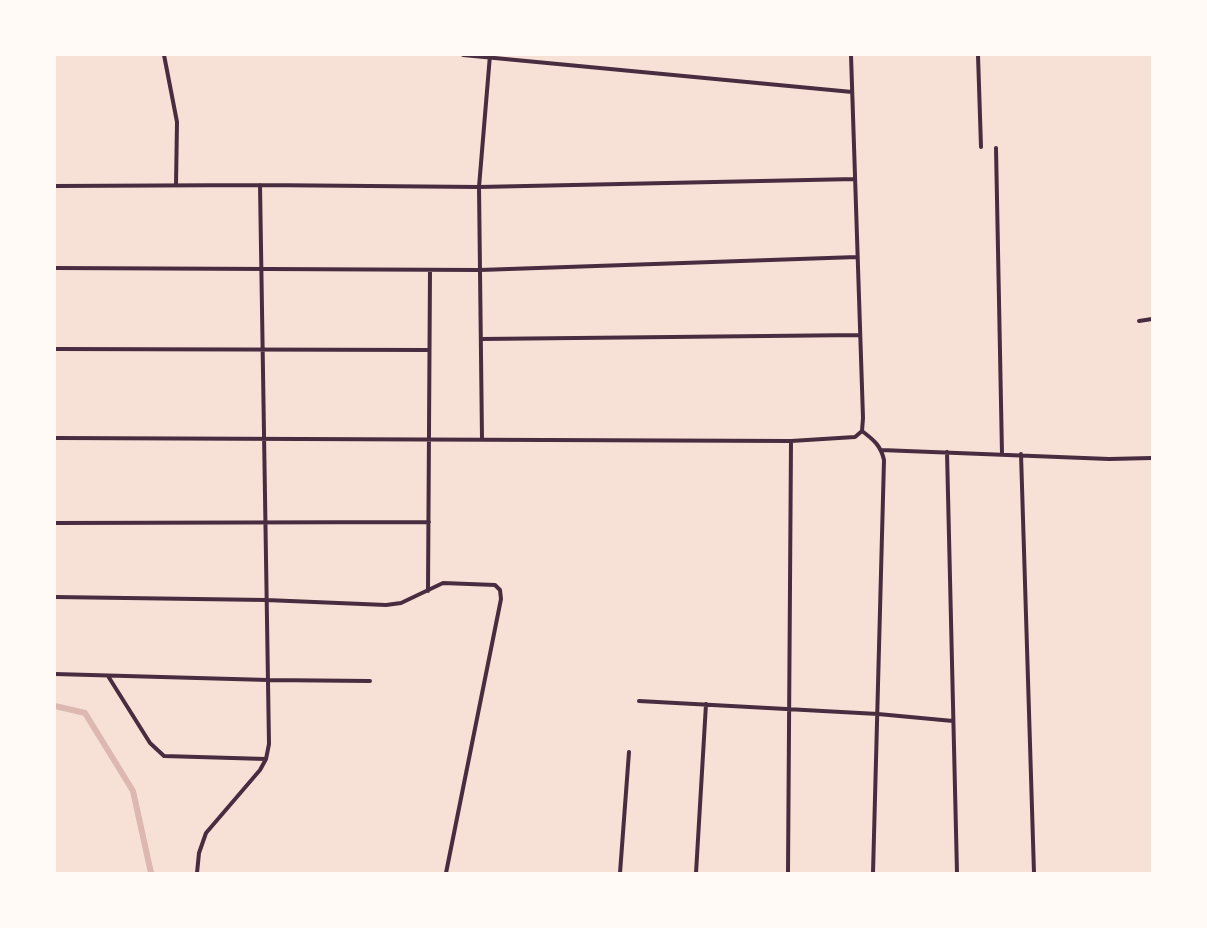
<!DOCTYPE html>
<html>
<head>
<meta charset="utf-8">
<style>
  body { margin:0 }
  #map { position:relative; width:1207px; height:928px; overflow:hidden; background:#f7e1d7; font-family:Spectral,serif }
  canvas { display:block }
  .frame { position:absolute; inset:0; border:56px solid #fffaf5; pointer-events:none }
</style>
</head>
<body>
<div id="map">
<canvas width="1207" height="928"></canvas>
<div class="frame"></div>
</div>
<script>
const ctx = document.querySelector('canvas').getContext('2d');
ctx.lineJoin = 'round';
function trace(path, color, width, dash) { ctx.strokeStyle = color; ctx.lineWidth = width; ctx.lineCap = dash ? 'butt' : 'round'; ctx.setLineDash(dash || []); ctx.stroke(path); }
trace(new Path2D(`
  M 55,706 L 85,713 L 133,791 L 151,873`), '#dcb8b0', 6);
trace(new Path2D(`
  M 164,55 L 177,122 L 176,185
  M 463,55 L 852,92
  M 978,55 L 981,147
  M 996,148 L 1002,454
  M 55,186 L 260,185 L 479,187 L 855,179
  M 55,268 L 480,270 L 857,257
  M 1139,321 L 1152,319
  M 481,339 L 860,335
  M 55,349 L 429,350
  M 862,431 C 874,440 881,446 884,460 L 873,873
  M 55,438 L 791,441 L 855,437 L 862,431 L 863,418 L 851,55
  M 482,439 L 479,187 L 490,55
  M 881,450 L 1109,459 L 1152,458
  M 947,452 L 957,873
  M 1021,454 L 1034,873
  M 55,523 L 429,522
  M 428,591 L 430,270
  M 55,597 L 266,600 L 386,605 L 401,603 L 443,583 L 495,585 L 500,590 L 501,599 L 446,873
  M 55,674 L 268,680 L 370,681
  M 108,676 L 150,743 L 164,756 L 266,759
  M 639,701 L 878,714 L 953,721
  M 197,873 L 199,853 L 206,833 L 260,770 L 266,759 L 269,744 L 260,185
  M 620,873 L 629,752
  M 696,873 L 706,704
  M 788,873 L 791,441`), '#4a2c40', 4);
</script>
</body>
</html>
